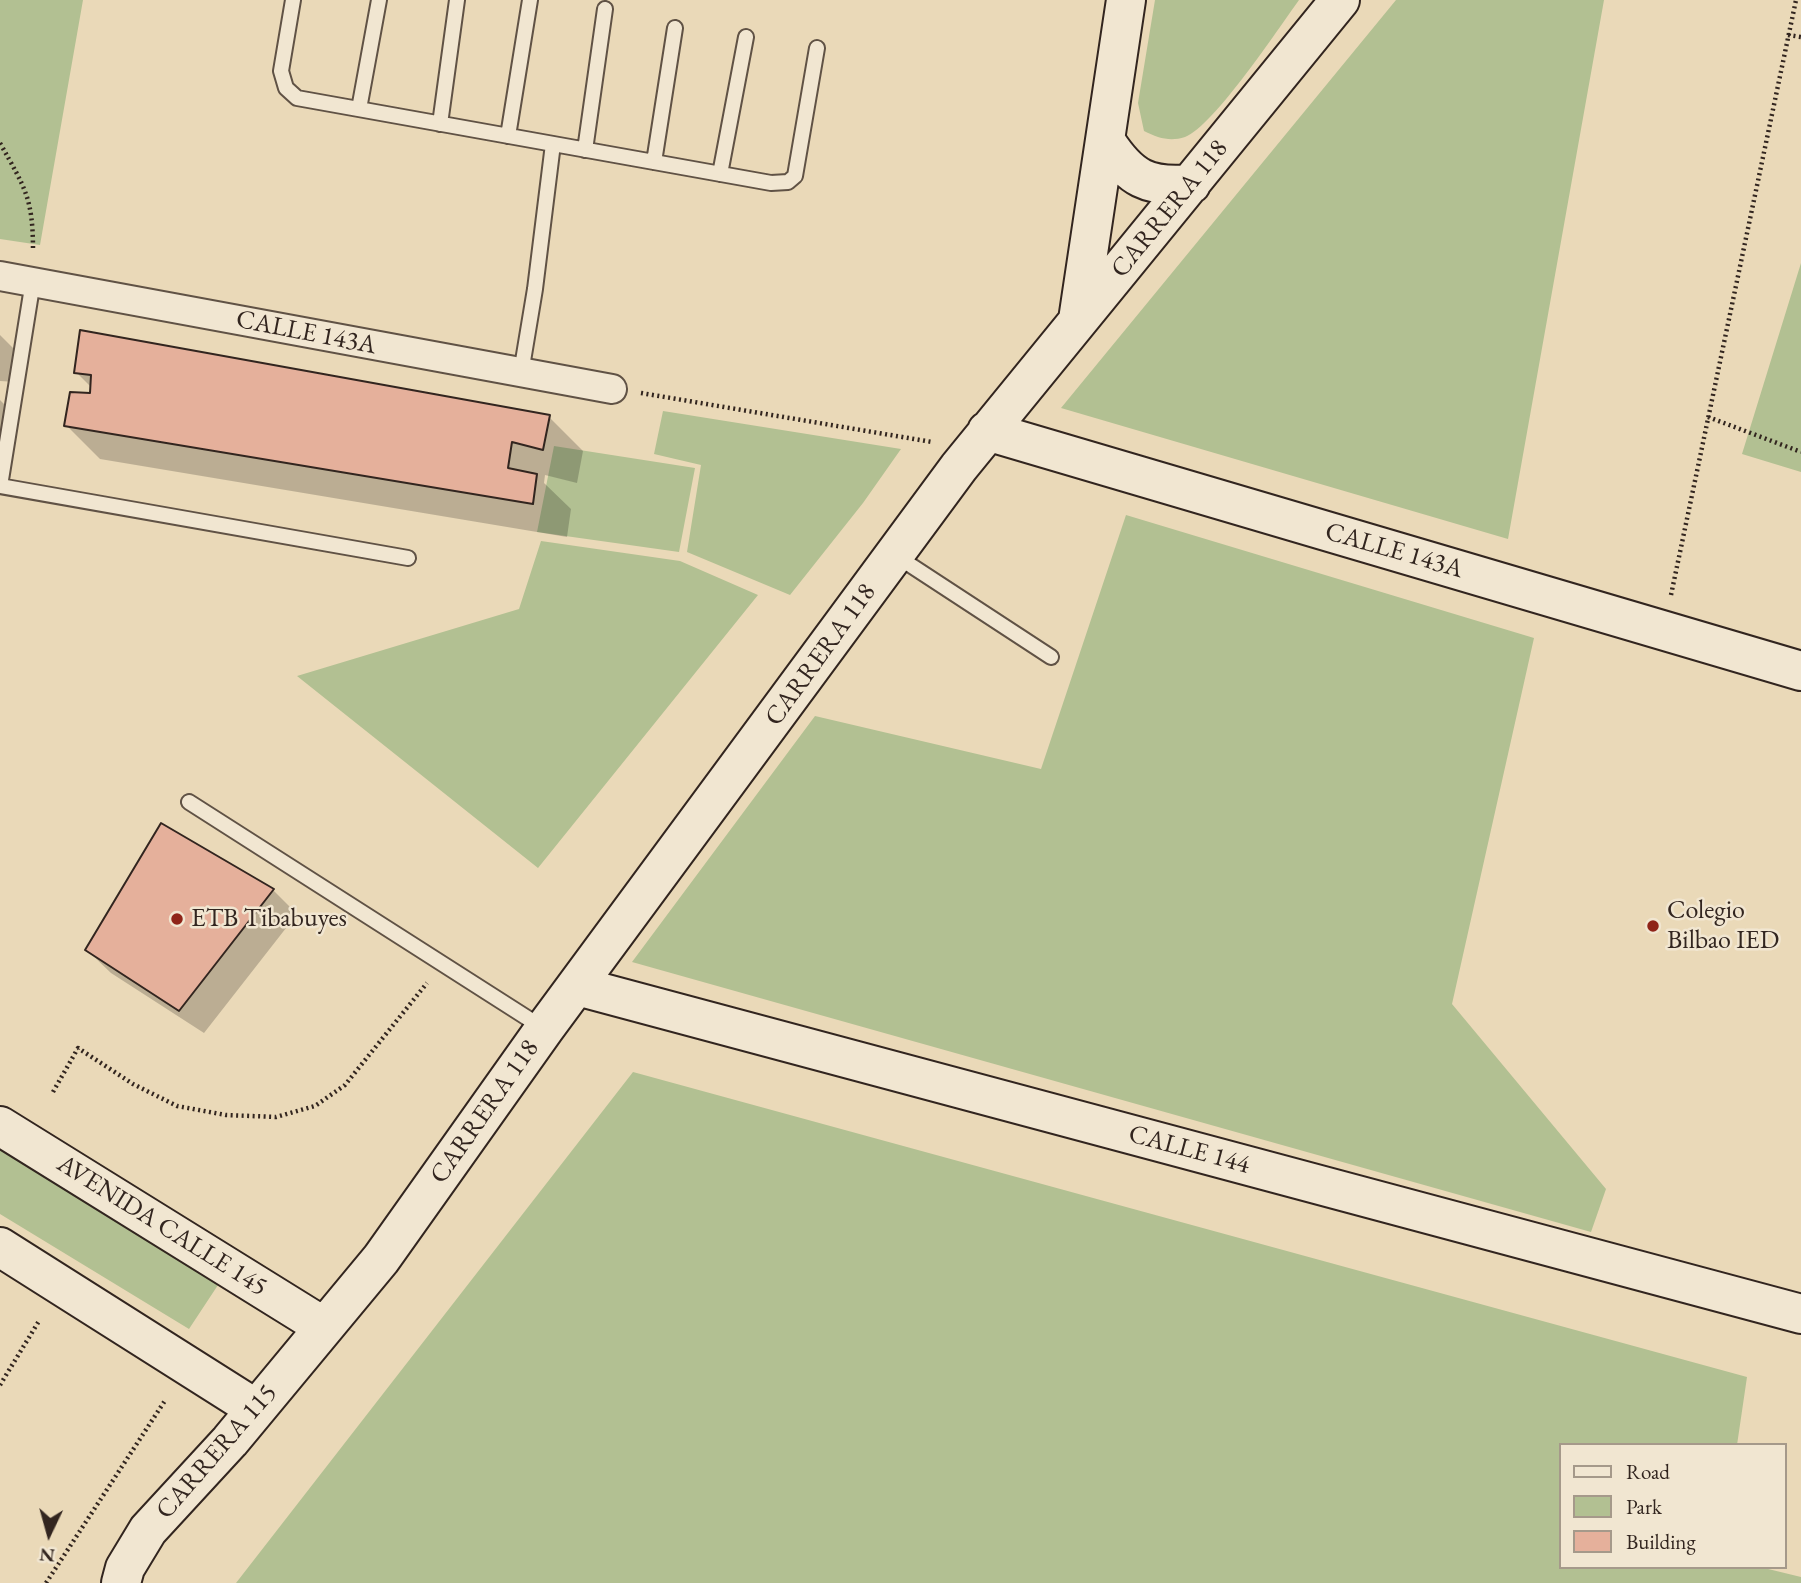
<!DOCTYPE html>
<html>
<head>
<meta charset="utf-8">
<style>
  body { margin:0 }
  #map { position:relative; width:1801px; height:1583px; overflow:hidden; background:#ead9b8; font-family:"EB Garamond",serif }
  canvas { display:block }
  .legend { position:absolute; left:1559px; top:1443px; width:228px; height:126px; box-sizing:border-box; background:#f1e6d1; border:2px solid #a5998a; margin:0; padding:9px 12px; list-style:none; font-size:21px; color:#32251f }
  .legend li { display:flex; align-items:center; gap:14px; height:35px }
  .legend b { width:35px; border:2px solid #a5998a }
  .north { position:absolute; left:14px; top:1499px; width:70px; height:70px; -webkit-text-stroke:5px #f1e6d1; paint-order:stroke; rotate:185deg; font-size:19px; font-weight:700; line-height:28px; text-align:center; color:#32251f }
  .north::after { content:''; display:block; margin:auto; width:24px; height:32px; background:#32251f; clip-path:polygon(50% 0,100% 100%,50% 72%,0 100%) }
</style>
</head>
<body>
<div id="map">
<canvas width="1801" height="1583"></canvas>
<ul class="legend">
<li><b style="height:9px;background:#f1e6d1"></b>Road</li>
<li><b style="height:19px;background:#b2c092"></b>Park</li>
<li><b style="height:19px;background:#e5b09b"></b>Building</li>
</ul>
<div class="north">N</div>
</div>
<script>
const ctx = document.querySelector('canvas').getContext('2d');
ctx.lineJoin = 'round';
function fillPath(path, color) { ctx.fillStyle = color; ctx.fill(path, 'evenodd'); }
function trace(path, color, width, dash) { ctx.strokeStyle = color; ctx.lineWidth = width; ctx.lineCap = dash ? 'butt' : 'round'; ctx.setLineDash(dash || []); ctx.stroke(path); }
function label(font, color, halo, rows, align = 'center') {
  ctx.font = font + ' "EB Garamond",serif'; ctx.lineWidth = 5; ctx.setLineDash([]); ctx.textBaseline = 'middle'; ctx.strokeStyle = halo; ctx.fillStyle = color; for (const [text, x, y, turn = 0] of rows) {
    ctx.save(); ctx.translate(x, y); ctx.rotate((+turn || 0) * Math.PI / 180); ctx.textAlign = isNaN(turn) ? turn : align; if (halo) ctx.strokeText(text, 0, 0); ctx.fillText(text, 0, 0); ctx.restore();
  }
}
fillPath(new Path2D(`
  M 0,0 L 83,0 L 40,245 L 0,239 Z
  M 1155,0 L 1299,0 C 1278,29 1214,126 1185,137 C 1170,142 1158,138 1144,131 L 1138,103 Z
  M 1396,0 L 1604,0 L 1508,539 L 1061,408 Z
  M 1801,263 L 1801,472 L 1742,454 Z
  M 663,411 L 901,449 L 863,503 L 790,595 L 687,552 L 701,465 L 654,454 Z
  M 554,446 L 695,468 L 679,552 L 537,532 Z
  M 1126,515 L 1534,638 L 1452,1004 L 1606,1189 L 1591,1232 L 632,962 L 815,716 L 1041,769 Z
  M 541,541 L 680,561 L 758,595 L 538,868 L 297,676 L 519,609 Z
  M 633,1072 L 1747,1377 L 1737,1445 L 1561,1445 L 1561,1567 L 1760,1567 L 1801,1577 L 1801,1583 L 236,1583 Z
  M 0,1148 L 218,1285 L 189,1329 L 0,1214 Z`), '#b2c092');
fillPath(new Path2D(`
  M 0,335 L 22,357 L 16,382 L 0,381 Z
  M 76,372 L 549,417 L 583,451 L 577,483 L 545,475 L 544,483 L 571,509 L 567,537 L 100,459 L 66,425 L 91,395 L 92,388 Z
  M 0,400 L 13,413 L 0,455 Z
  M 162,826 L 273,890 L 297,914 L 204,1033 L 111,973 L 87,950 Z`), '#0003');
const building = new Path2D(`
  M 80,330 L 550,415 L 543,450 L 512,442 L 508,468 L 537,474 L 533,504 L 64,426 L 70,392 L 90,393 L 91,375 L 74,373 Z
  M 161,823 L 274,889 L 179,1011 L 85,950 Z`);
fillPath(building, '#e5b09b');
trace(building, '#32251f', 2);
const lane = new Path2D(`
  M 293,0 L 281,71 L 286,88 L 297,98 L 771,183 L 788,182 L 795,176 L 817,48
  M 359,109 L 379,0
  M 440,124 L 457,0
  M 508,136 L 530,0
  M 585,150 L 605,9
  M 654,162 L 675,28
  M 720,174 L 746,37
  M 521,373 L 535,289 L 553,144
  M 0,486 L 408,558
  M 0,486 L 33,281
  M 895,555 L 1051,657
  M 189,802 L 543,1028`);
const street = new Path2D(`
  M 0,276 L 612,389`);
const secondary = new Path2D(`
  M 1107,143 C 1130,178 1148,188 1191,184
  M 1078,320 L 1126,0
  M 987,431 L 1801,671
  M 577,986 L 1801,1314
  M 0,1126 L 324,1327
  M 0,1247 L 256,1409
  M 121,1583 L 125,1568 L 148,1530 L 230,1441 L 381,1259 L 545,1028 L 959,467 L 1340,0`);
trace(lane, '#605245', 18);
trace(street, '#605245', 32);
trace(secondary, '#32251f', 42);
trace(new Path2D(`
  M 1788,35 L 1801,37
  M 0,143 C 25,188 33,198 33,250
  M 641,393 L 932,442
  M 1708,417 L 1801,452
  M 1671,595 L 1796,0
  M 53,1092 L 78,1048 L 133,1084 L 177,1106 L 226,1115 L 276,1117 L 315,1106 L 345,1085 L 427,983
  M 0,1385 L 39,1321
  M 46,1583 L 166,1399`), '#32251f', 4.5, [2, 3.5]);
trace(lane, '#f1e6d1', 14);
trace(street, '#f1e6d1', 28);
trace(secondary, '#f1e6d1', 38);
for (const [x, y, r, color] of [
  [177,919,7,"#8f2418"],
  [1653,926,7,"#8f2418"]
]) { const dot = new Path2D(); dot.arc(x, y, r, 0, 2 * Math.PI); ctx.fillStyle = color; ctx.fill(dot); trace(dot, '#f1e6d1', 2.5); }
label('26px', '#32251f', '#f1e6d1', [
  ["CARRERA 118",1170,209,-51],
  ["CALLE 143A",306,333,11],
  ["CALLE 143A",1394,551,16],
  ["CARRERA 118",821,655,-54],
  ["CARRERA 118",485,1112,-55],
  ["CALLE 144",1189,1150,15],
  ["AVENIDA CALLE 145",162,1226,32],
  ["CARRERA 115",217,1452,-49]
]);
label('26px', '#32251f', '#f1e6d1', [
  ["Colegio",1667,911],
  ["Bilbao IED",1667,941],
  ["ETB Tibabuyes",191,919]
], 'left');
</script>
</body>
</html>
